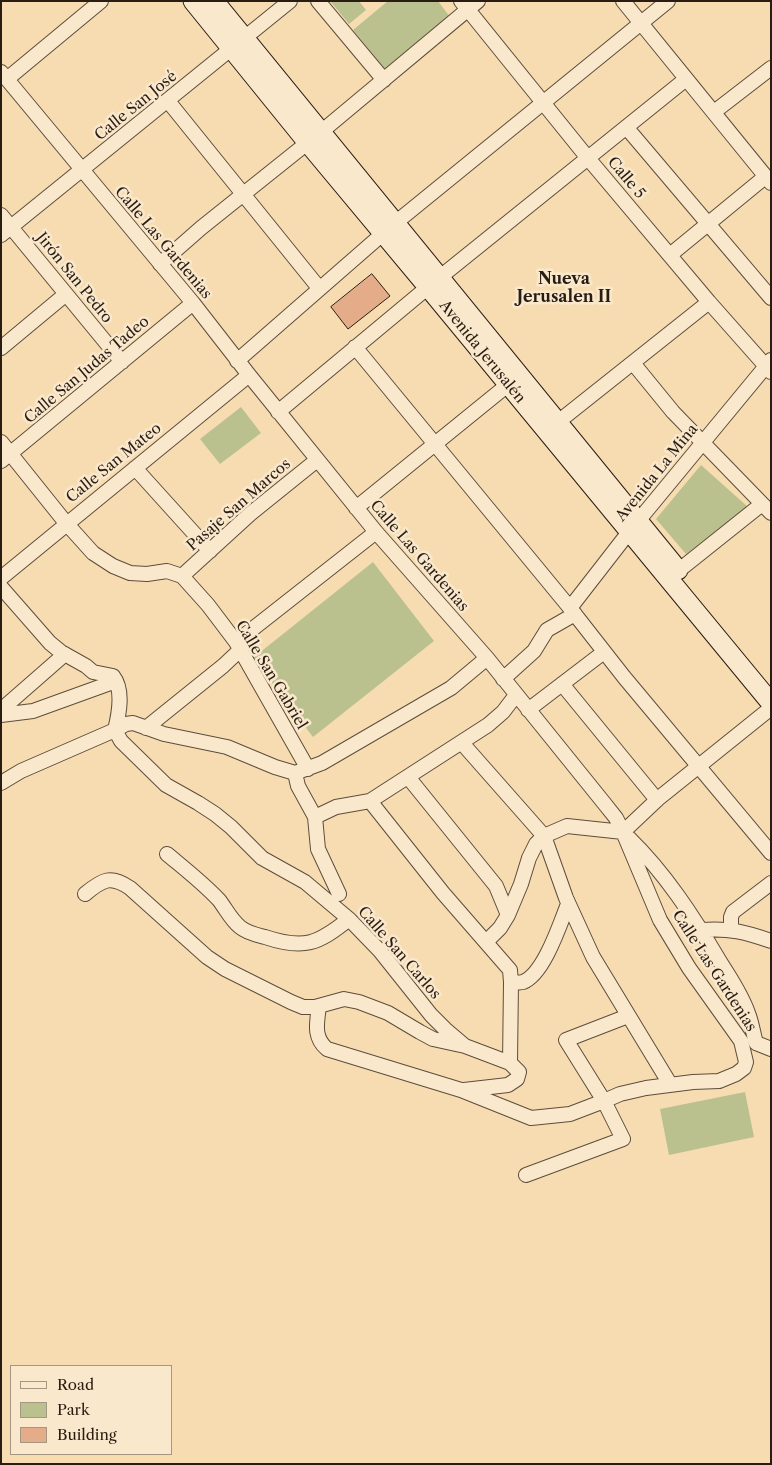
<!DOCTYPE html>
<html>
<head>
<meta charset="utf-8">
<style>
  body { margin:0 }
  #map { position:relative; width:772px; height:1465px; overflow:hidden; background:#f7dcb2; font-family:"Libre Caslon Text",serif }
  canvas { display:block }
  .frame { position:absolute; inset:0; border:2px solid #291d13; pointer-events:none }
  .legend { position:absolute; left:10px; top:1365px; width:162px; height:90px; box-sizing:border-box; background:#fae8cd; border:1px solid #a69783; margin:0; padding:6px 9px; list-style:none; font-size:15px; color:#291d13 }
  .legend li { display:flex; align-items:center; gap:10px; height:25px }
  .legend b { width:25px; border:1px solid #a69783 }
</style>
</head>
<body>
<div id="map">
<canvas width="772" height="1465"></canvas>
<div class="frame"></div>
<ul class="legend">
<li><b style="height:6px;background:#fae8cd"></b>Road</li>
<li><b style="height:14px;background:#bac18e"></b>Park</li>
<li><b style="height:14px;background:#e5ac89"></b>Building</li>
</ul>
</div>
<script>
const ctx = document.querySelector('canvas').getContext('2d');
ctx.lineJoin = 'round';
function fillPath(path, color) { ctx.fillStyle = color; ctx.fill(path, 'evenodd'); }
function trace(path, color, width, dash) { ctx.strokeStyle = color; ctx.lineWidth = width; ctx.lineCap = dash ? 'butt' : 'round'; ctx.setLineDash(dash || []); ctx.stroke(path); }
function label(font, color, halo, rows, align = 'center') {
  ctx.font = font + ' "Libre Caslon Text",serif'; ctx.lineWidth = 5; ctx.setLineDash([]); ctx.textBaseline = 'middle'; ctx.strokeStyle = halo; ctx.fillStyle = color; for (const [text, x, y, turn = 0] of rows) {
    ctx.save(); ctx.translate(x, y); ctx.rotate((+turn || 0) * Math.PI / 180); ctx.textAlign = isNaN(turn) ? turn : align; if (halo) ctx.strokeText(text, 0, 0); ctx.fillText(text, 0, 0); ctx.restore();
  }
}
fillPath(new Path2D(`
  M 330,1 L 359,1 L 366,10 L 349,24 Z
  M 388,1 L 438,1 L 450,17 L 386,70 L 353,30 Z
  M 241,407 L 261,433 L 220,464 L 200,439 Z
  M 701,465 L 748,507 L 686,554 L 656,519 Z
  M 373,562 L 434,641 L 313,737 L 253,658 Z
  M 745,1092 L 754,1137 L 669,1155 L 660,1109 Z`), '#bac18e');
const building = new Path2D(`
  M 372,274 L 390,296 L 348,329 L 331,307 Z`);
fillPath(building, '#e5ac89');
trace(building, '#291d13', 1);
const street = new Path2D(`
  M 318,1 L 384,80
  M 461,1 L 587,157 L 709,302 L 771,372
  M 623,1 L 771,183
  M 1,72 L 193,303 L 249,375 L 376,532 L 487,658 L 604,803 L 616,818 L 623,832 L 660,920 L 689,968 L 741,1041 L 746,1062 L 744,1068 L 736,1074 L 719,1081 L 693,1082 L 646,1088 L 620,1094 L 604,1101 L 570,1114 L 531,1118 L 461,1090 L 327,1049 C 313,1037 317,1023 319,1006
  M 7,79 L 101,1
  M 168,101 L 319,288
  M 714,112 L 771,68
  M 626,127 L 771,298
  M 1,215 L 122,362
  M 1,235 L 290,1
  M 670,255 L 765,177
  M 160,264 L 201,228 L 321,132 L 478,1
  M 355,347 L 570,608 L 624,677 L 771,853
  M 1,348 L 66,294
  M 237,361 L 394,224 L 668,1
  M 633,363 L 673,412 L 771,513
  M 278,412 L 439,278 L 686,79
  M 558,422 L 709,302
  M 1,442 L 66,523 L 93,553 L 113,566 L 130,573 L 147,574 L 167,571 L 182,576 L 208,605 L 236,642 L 308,769
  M 1,461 L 193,303
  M 135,468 L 210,551
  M 356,508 L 515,379
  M 678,571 L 762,504
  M 182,576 L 250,514 L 317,460
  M 1,578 L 249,375
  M 1,587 L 50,643 L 61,652 L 86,666 L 93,672 L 113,676 C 124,690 119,714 115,730 L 121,741 L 166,785 L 198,803 L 215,814 L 231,827 L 262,858 L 305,882 L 349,919 L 380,951 L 431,1015 L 445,1029 L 465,1046
  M 570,608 L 629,532 L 771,360
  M 236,642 L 376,532
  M 503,679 L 534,651 L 547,630 L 575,614
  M 562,684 L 657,800
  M 1,710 L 65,654
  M 528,710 L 604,652
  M 1,715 L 33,711 L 116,681
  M 146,728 L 223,666 L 240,650
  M 462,743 L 544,836 L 566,898 L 593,957 L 670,1084
  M 295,773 L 298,786 L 315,817 L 318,849 L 339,894
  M 408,777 L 496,886 L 508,915
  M 1,783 L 21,771 L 115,730 L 126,724 L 133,723 L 164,734 L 227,747 L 275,767 L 295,773 L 322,763 L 451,688 L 487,658
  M 370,801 L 443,893 L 510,970 L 511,982 L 510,1063
  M 315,817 L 336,807 L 370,801 L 488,725 L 503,712 L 516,695
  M 629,838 C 665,873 693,916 719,960 C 730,978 741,993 748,1013 C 752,1023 753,1033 756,1043
  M 167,854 C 185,869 203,883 219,900 C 226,909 231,920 240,927 C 247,933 257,935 265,937 C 304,950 318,944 349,919
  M 85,894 C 103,879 111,875 130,888 L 207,957 L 225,969 L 291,1002 L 303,1007 L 315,1007 L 344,999 L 359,1002 L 388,1013 L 420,1032 L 433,1039 L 465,1046 L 510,1063 L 519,1072 L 517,1079 L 508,1085 L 464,1090
  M 702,930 C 730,928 745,932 771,941
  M 731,930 L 731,917 L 733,912 L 771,883
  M 486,942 L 500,928 L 508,915 L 521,884 L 529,858 L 536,844 L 544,836 L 567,826 L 623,832 L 659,798 L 771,708
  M 511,982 C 514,982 520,983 523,982 C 544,974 560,924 568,904
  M 756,1043 L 771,1049
  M 526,1175 L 623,1139 L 604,1101 L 566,1040 L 628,1016`);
const secondary = new Path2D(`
  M 193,1 L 308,143 L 428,287 L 771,703
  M 214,1 L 678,570`);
trace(street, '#5c4d3b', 16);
trace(secondary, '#291d13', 21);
trace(street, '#fae8cd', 14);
trace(secondary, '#fae8cd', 19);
label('15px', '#291d13', '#fae8cd', [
  ["Calle San José",136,106,-39],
  ["Calle 5",626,178,50],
  ["Calle Las Gardenias",163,243,50],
  ["Jirón San Pedro",74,278,51],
  ["Avenida Jerusalén",482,352,51],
  ["Calle San Judas Tadeo",87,370,-40],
  ["Calle San Mateo",114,463,-39],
  ["Avenida La Mina",657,473,-51],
  ["Pasaje San Marcos",239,505,-41],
  ["Calle Las Gardenias",419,556,49],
  ["Calle San Gabriel",271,675,59],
  ["Calle San Carlos",399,953,49],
  ["Calle Las Gardenias",714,971,57]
]);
label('bold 16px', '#291d13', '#fae8cd', [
  ["Nueva",564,279],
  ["Jerusalen II",564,297]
]);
</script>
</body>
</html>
